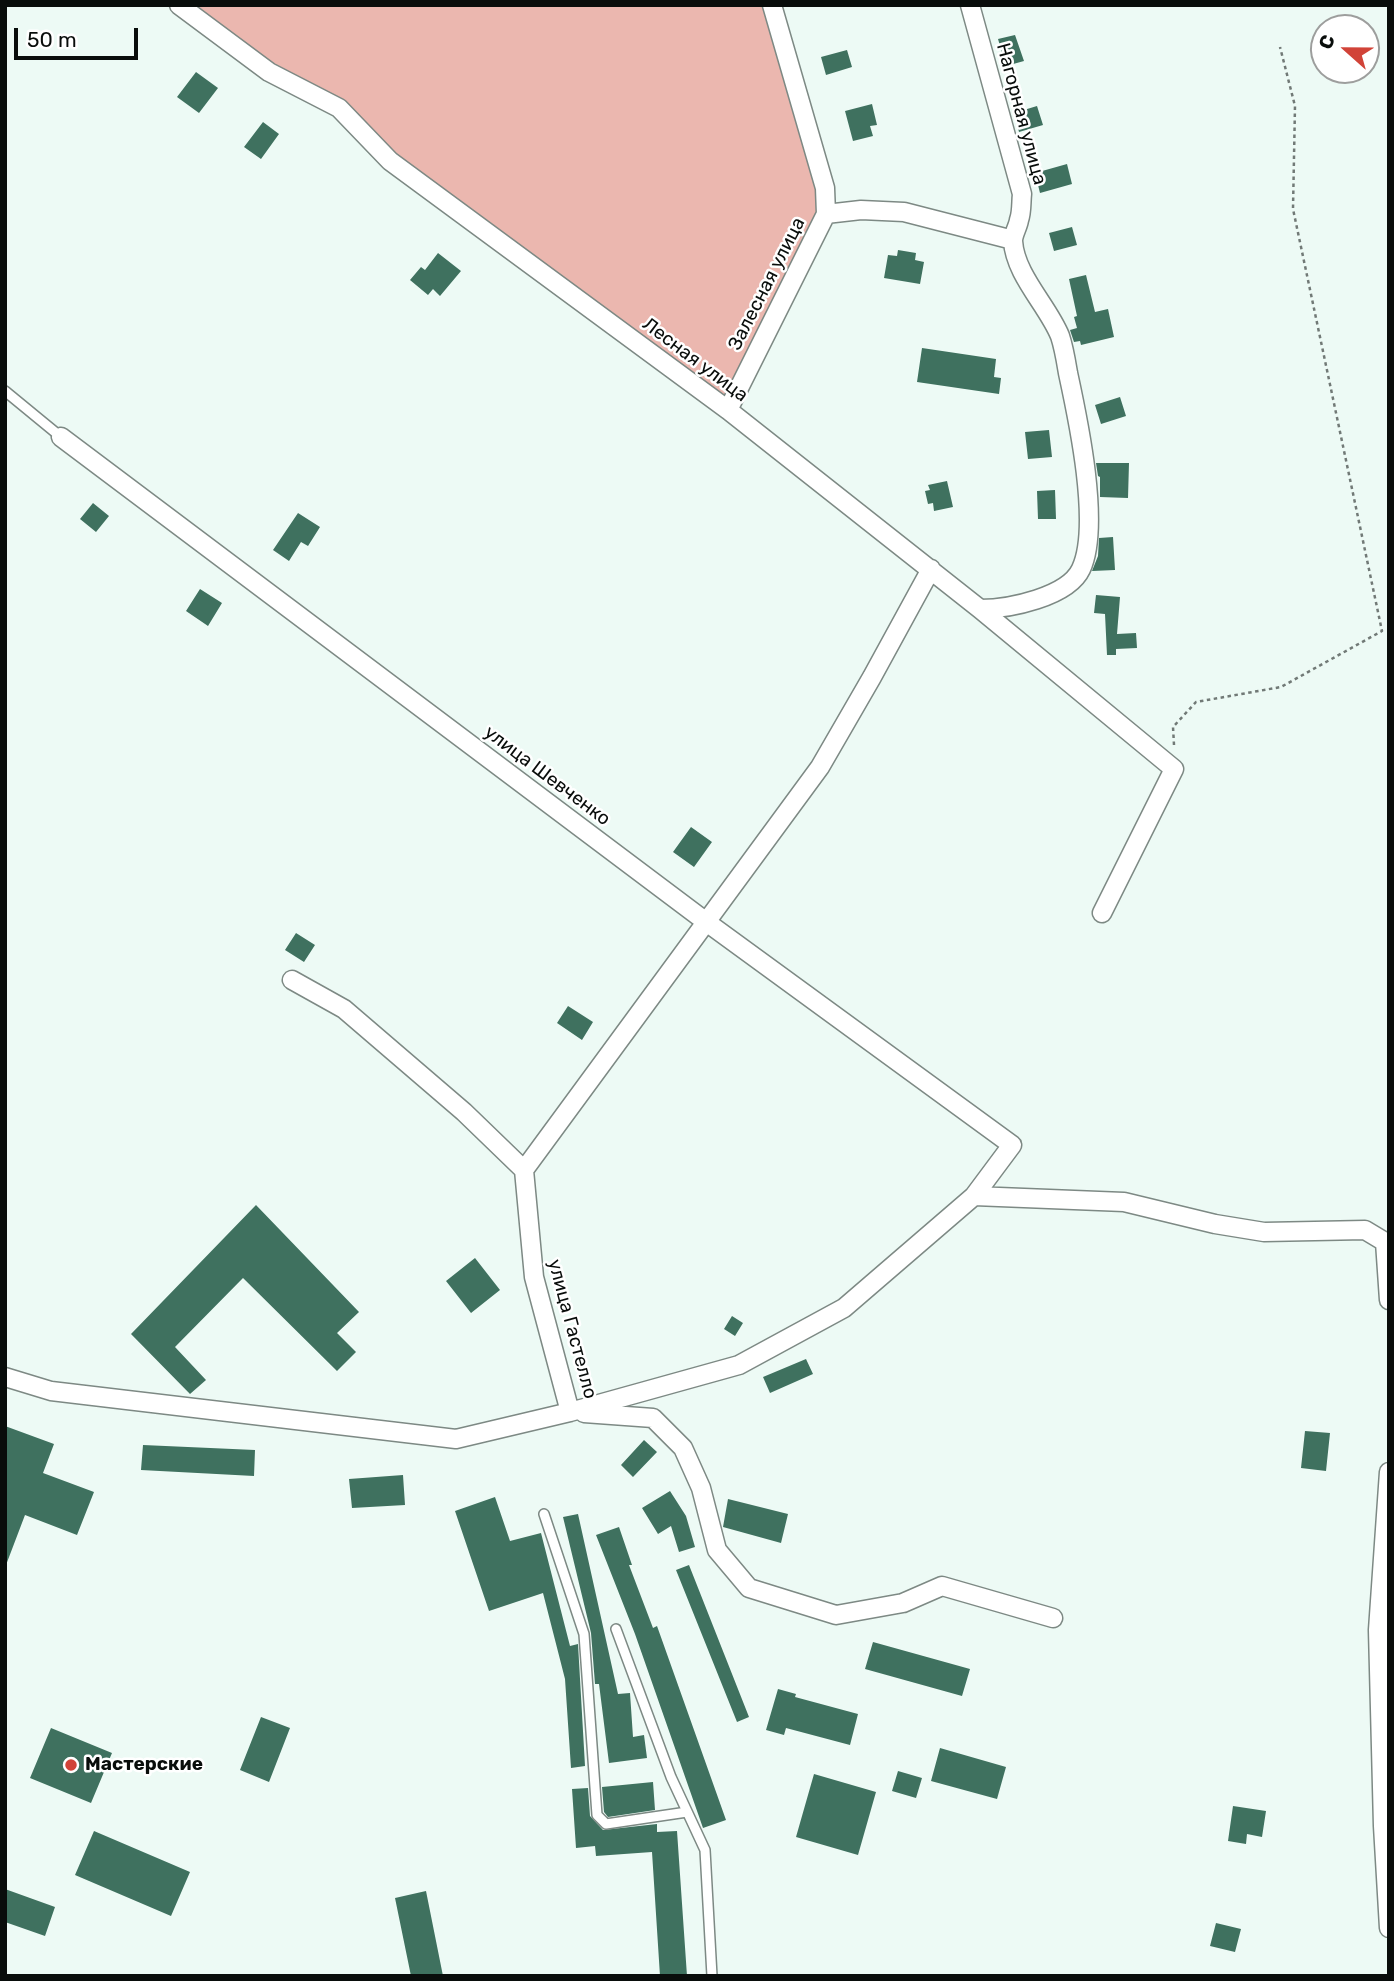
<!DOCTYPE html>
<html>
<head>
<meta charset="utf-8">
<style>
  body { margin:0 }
  #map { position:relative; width:1394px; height:1981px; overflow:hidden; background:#edfaf5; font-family:Rubik,sans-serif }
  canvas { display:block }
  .frame { position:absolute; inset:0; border:7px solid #090d0b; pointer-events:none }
  .north { position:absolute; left:1310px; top:14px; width:70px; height:70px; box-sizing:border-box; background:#fff; border:2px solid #9d9e9d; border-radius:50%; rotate:291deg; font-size:19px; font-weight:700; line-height:28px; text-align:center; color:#090d0b }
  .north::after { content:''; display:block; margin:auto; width:24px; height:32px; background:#d14338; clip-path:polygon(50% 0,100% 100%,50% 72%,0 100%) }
  .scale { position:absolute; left:14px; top:28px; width:124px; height:32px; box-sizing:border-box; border:4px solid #090d0b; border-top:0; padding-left:9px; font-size:21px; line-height:24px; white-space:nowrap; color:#090d0b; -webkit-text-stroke:5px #fff; paint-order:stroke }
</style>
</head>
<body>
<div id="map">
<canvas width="1394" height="1981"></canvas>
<div class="frame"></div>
<div class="north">С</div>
<div class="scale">50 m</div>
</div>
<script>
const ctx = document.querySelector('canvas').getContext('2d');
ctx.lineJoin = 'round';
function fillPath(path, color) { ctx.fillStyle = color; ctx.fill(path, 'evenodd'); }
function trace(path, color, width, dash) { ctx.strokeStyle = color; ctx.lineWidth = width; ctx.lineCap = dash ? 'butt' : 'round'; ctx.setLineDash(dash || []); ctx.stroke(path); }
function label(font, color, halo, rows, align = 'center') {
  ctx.font = font + ' Rubik,sans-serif'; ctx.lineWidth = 5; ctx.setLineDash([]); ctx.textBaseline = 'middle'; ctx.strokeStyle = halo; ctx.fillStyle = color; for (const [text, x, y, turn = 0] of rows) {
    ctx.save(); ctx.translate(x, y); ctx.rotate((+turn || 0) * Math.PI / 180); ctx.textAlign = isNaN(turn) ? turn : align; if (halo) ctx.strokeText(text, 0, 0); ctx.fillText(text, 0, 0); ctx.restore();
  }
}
fillPath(new Path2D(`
  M 179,5 L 772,5 L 826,214 L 728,410 L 390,161 L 339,108 Z`), '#ebb7af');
fillPath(new Path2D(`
  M 1015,35 L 1024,61 L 1006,66 L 998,39 Z
  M 847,50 L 852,67 L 826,75 L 821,57 Z
  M 196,72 L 218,88 L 199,113 L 177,97 Z
  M 872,104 L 877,125 L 870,126 L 873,136 L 853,141 L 845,111 Z
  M 1037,106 L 1043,125 L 1019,132 L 1014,113 Z
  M 263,122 L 279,134 L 261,159 L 244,147 Z
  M 1067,164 L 1072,184 L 1040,193 L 1035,173 Z
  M 1072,227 L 1077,245 L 1054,251 L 1049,233 Z
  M 898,250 L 916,253 L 915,260 L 924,262 L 920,284 L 884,278 L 888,255 L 897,256 Z
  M 438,253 L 461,271 L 440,296 L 433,289 L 428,295 L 410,280 L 421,267 L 425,270 Z
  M 1086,275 L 1095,312 L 1108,309 L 1114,337 L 1081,345 L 1080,341 L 1074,342 L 1070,330 L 1077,328 L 1074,317 L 1077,316 L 1069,279 Z
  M 922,348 L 996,359 L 994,377 L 1001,378 L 999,394 L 917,382 Z
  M 1120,397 L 1126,416 L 1101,424 L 1095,405 Z
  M 1049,430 L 1052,457 L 1028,459 L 1025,432 Z
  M 1096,463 L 1129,463 L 1128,498 L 1100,497 L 1100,477 L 1098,476 Z
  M 947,481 L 953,507 L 934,511 L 933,503 L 928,504 L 925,491 L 930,490 L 928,485 Z
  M 1055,490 L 1056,519 L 1038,519 L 1037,491 Z
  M 93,503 L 109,516 L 96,532 L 80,519 Z
  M 298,513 L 320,527 L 308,546 L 301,542 L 289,561 L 273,550 Z
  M 1113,537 L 1115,570 L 1092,571 L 1098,556 L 1099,538 Z
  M 200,589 L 222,603 L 208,626 L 186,611 Z
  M 1096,595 L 1120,597 L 1117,634 L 1136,633 L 1137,648 L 1116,649 L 1116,655 L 1107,655 L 1105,614 L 1094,613 Z
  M 691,827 L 712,842 L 694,867 L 673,852 Z
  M 296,933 L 315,945 L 304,962 L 285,950 Z
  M 568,1006 L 593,1022 L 582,1040 L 557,1023 Z
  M 256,1205 L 359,1312 L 337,1333 L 356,1352 L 337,1371 L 243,1278 L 175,1347 L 206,1380 L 190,1394 L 131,1334 Z
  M 475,1258 L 500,1290 L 471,1313 L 446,1281 Z
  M 732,1316 L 743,1323 L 735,1336 L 724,1329 Z
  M 806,1359 L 813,1374 L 770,1393 L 763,1377 Z
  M 5,1426 L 54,1444 L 43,1473 L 94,1492 L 77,1535 L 25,1515 L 6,1565 Z
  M 1305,1431 L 1330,1433 L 1326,1471 L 1301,1468 Z
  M 644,1440 L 657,1452 L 633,1477 L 621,1465 Z
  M 143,1445 L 255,1450 L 254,1476 L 141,1470 Z
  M 403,1475 L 405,1505 L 352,1508 L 349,1479 Z
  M 670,1491 L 686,1516 L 695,1547 L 679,1552 L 671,1526 L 658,1534 L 642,1508 Z
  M 495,1497 L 510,1541 L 541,1533 L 570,1646 L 578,1644 L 585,1766 L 571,1768 L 565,1679 L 543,1593 L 489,1611 L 455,1511 Z
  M 728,1499 L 788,1514 L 781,1543 L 723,1527 Z
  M 578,1514 L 618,1694 L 630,1693 L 633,1737 L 644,1735 L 647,1758 L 609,1763 L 599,1684 L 595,1684 L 591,1633 L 563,1517 Z
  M 619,1527 L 632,1565 L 629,1565 L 653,1628 L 657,1626 L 726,1820 L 703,1828 L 635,1634 L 596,1535 Z
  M 689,1565 L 749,1717 L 737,1722 L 676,1570 Z
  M 873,1642 L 970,1669 L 962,1696 L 865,1669 Z
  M 778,1689 L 796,1694 L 795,1697 L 858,1714 L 850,1745 L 786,1728 L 784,1735 L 766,1730 Z
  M 261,1717 L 290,1728 L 269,1782 L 240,1770 Z
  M 51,1728 L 112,1753 L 91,1803 L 30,1778 Z
  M 940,1748 L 1006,1767 L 997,1799 L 931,1781 Z
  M 898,1771 L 922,1778 L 916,1798 L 892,1791 Z
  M 814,1774 L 876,1792 L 858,1855 L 796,1837 Z
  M 653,1782 L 655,1810 L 608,1817 L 604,1812 L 602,1787 Z
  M 588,1788 L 590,1816 L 603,1830 L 657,1824 L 657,1832 L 677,1831 L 687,1976 L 660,1976 L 652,1852 L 596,1856 L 595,1846 L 576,1848 L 572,1789 Z
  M 1233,1806 L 1266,1811 L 1262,1837 L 1247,1834 L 1246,1844 L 1228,1841 Z
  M 94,1831 L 190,1872 L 171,1916 L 75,1875 Z
  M 5,1889 L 55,1907 L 45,1936 L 5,1922 Z
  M 426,1891 L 443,1976 L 411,1976 L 395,1898 Z
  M 1216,1923 L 1241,1929 L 1235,1952 L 1210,1946 Z`), '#3f715f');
const service = new Path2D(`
  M 5,391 L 61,437
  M 544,1514 L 584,1634 L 597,1815 L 606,1824 L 687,1812
  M 616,1629 L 671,1777 L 705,1850 L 712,1976`);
const minor = new Path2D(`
  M 179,5 L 269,72 L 339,108 L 390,161 L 728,410 L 980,609 L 1174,769 L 1102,913
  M 970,5 L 1022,194 C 1021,202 1022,212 1019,220 C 1018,227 1013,234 1013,241 C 1015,275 1048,306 1060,336 C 1064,348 1066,361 1068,373 C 1078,419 1101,526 1081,569 C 1068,597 1009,609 980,609
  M 826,214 L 861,210 L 904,212 L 1013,240
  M 728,410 L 826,214 L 825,188 L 772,5
  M 292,980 L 344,1009 L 464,1112 L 524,1170 L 534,1277 L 570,1412
  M 524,1170 L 820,767 L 872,677 L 931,569
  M 974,1196 L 1124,1202 L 1215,1224 L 1264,1232 L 1365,1230 L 1385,1242 L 1389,1300
  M 5,1377 L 51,1391 L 456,1439 L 570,1412 L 739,1365 L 844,1308 L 974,1196 L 1012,1145 L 705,921 L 61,437
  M 584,1413 L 653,1418 L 683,1448 L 701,1488 L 717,1550 L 749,1588 L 836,1615 L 903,1603 L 942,1586 L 1053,1618
  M 1389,1472 L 1378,1630 L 1383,1826 L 1389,1928`);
trace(service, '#7d8984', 12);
trace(minor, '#7d8984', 21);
trace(new Path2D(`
  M 1174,745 L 1173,727 L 1196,702 L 1281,687 L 1382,631 L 1293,209 L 1295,106 L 1280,47`), '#717976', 2.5, [3.5, 3.5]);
trace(service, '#fff', 9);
trace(minor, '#fff', 18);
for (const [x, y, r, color] of [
  [71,1765,7,"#d14338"]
]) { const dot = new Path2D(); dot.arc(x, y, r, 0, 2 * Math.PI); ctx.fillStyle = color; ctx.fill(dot); trace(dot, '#fff', 2.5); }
label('19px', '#090d0b', '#fff', [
  ["Нагорная улица",1021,114,75],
  ["Залесная улица",767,284,-63],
  ["Лесная улица",695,360,37],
  ["улица Шевченко",547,776,37],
  ["улица Гастелло",572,1329,75]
]);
label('bold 19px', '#090d0b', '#fff', [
  ["Мастерские",85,1765]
], 'left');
</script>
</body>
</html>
